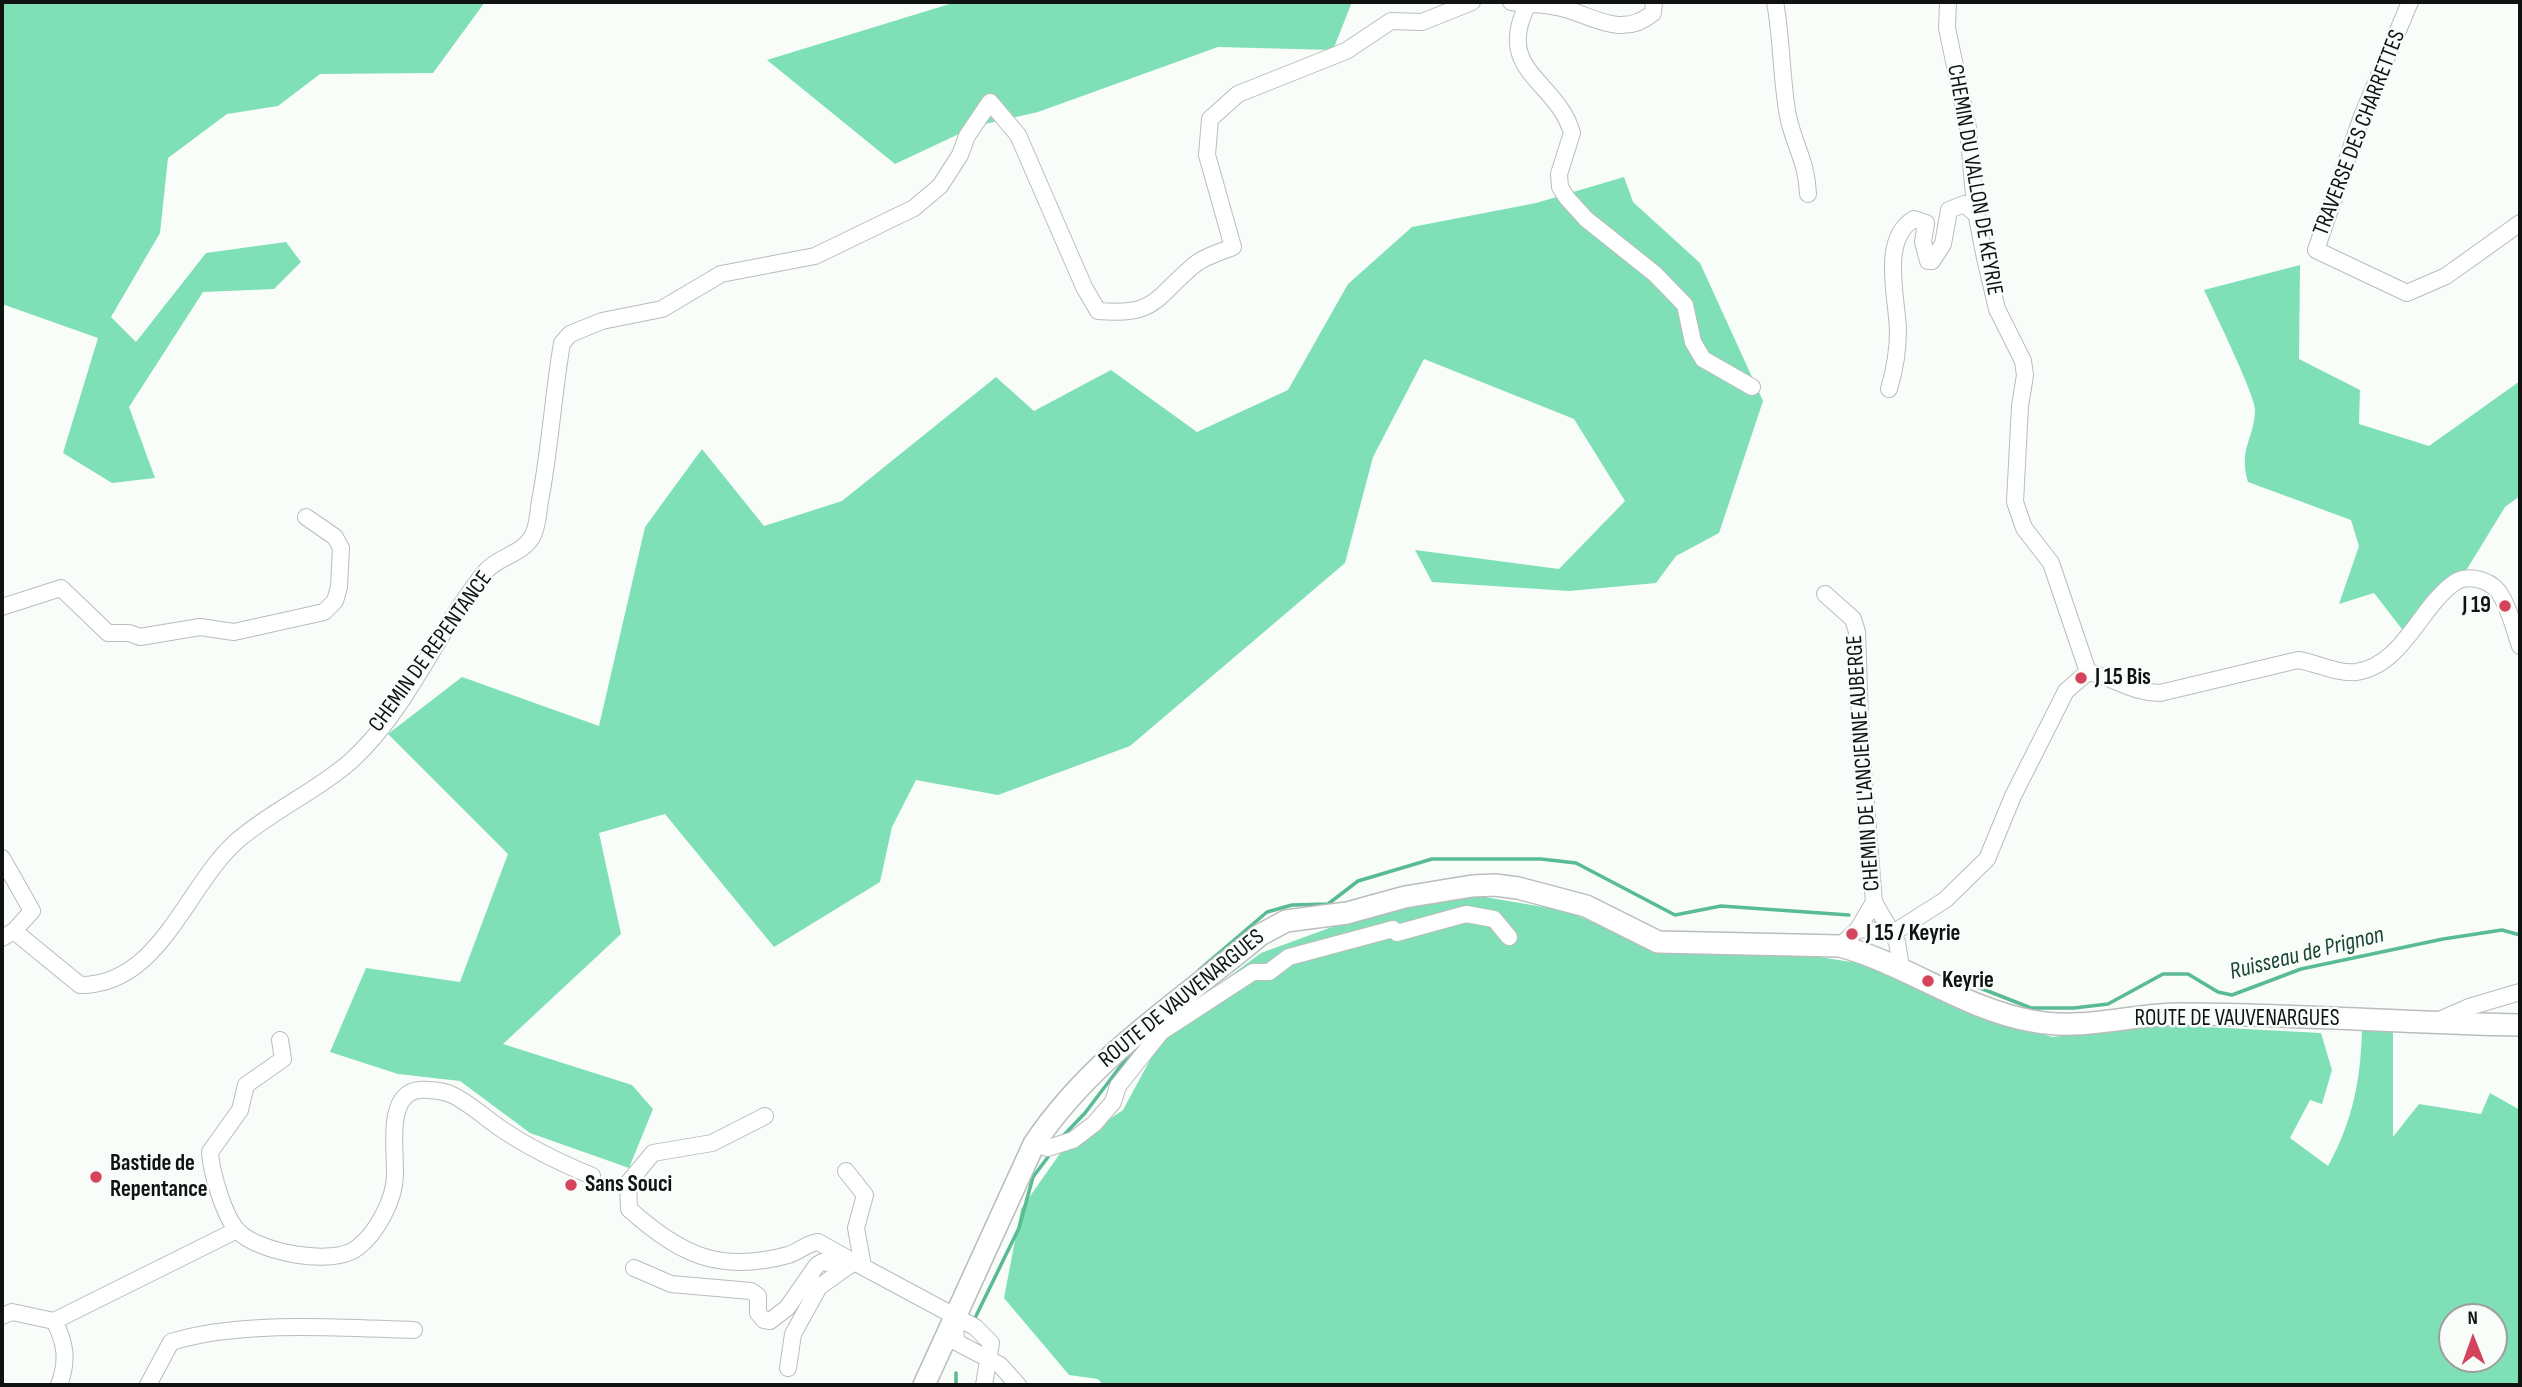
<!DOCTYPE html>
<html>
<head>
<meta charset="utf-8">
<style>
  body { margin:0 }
  #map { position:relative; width:2522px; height:1387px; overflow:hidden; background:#f8fdfa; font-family:"Sofia Sans Condensed",sans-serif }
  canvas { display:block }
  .frame { position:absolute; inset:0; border:4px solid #111312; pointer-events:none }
  .north { position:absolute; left:2438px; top:1303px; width:70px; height:70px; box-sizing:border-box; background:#f8fdfa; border:2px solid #9c9f9d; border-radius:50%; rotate:359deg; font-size:19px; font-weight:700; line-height:28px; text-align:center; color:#111312 }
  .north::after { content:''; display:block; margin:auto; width:24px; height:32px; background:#d5445d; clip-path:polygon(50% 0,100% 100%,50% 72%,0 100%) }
</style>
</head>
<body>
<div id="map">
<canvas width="2522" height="1387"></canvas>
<div class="frame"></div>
<div class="north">N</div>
</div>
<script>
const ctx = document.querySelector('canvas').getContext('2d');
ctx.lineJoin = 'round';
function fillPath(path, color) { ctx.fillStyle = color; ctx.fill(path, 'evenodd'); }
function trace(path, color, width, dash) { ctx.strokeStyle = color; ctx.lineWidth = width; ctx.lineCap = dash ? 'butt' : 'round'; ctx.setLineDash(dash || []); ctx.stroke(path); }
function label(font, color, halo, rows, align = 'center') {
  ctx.font = font + ' "Sofia Sans Condensed",sans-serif'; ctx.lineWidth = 5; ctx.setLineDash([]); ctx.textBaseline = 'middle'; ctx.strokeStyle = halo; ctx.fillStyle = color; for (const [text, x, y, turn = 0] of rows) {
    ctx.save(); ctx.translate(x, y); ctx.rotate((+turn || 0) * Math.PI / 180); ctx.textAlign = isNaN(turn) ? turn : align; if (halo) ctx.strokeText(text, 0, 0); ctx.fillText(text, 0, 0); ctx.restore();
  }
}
fillPath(new Path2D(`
  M 2,2 L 485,2 L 433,73 L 320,74 L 278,106 L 227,114 L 168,158 L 160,233 L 111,317 L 136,342 L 206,253 L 286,242 L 301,262 L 274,289 L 203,292 L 129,407 L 155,478 L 112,483 L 63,453 L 98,338 L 2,304 Z
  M 956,2 L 1352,2 L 1333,50 L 1218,47 L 1038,112 L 976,126 L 895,164 L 767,60 Z
  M 1624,177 L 1633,202 L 1700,263 L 1763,401 L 1719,533 L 1676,556 L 1656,583 L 1569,591 L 1432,582 L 1415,550 L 1559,569 L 1625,501 L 1574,419 L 1424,359 L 1373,457 L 1345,563 L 1130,746 L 998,795 L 916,780 L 892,827 L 880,882 L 774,947 L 665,814 L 599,833 L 621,934 L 503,1044 L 632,1085 L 653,1109 L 629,1168 L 530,1133 L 460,1081 L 398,1074 L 330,1052 L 366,968 L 460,982 L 508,854 L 388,734 L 462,677 L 599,726 L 645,527 L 702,449 L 764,526 L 842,501 L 996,377 L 1034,411 L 1111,370 L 1197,432 L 1288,390 L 1348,284 L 1412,227 L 1536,203 Z
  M 2300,265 L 2299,359 L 2360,390 L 2359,424 L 2429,446 L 2520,381 L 2520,496 L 2505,507 L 2467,569 L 2451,580 L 2405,633 L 2374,593 L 2339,604 L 2359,546 L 2351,520 L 2248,482 C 2238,448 2255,438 2255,409 C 2255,395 2213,309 2204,290 Z
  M 1467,894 L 1567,911 L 1659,951 L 1762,948 L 1864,964 L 1988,1021 L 2053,1037 L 2151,1024 L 2321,1033 L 2332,1070 L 2322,1104 L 2310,1100 L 2290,1138 L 2328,1166 C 2353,1121 2361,1079 2362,1027 L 2393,1029 L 2393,1137 L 2419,1104 L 2481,1114 L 2490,1093 L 2520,1110 L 2520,1385 L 1103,1385 L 1098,1379 L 1069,1375 L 1004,1298 L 1021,1209 L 1061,1152 L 1123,1110 L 1172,1019 L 1261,953 L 1362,916 ZM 2452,1317 L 2494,1317 L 2494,1359 L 2452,1359 Z`), '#7fe0b7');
trace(new Path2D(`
  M 1199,970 L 1267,912 L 1292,905 L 1328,904 L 1358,881 L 1432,859 L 1541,859 L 1576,863 L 1675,915 L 1721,906 L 1849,915
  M 1955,985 L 1970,984 L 2031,1008 L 2074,1008 L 2108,1004 L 2163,974 L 2188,974 L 2218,992 L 2232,995 L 2301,969 L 2443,939 L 2502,930 L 2520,935
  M 1062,1137 L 1085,1113 L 1132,1051
  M 975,1318 L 1019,1228 L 1033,1177 L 1048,1157
  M 956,1385 L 956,1373`), '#59bb93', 3.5);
const minor = new Path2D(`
  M 1511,2 C 1528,4 1549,4 1566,9 C 1596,18 1623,38 1653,13 L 1654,2
  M 1775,2 C 1782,39 1781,78 1788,116 C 1794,145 1807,162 1808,194
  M 1948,2 L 1947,28 L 1968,128 L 1975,207 L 1985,258 L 1997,309 L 2023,361 L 2025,375 L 2020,406 L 2015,502 L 2024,528 L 2051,563 L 2088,672
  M 2410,2 L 2362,116 L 2316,250 L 2407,293 L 2446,276 L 2520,223
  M 1528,4 C 1493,71 1557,80 1572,133 L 1559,174 L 1560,187 L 1567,198 L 1586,219 L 1655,274 L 1685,305 L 1693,342 L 1703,359 L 1752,387
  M 1889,389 C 1895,369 1898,351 1898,330 C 1897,297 1880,239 1914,219 L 1926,223 L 1923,242 L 1928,261 L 1932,261 L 1943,244 L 1949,210 L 1964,204 L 1976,214
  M 1825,594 L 1853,619 L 1857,632 L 1861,746 L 1874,902 L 1897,942 L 1901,968
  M 2,607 L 61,588 L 108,633 L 129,633 L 140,637 L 200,627 L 234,632 L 324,612 L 335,601 L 339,587 L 341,548 L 335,537 L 306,517
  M 2088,672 C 2116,678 2129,692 2160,693 L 2298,660 C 2317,663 2337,674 2356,672 C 2402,666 2420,607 2454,583 C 2467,574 2488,579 2498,591 C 2509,606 2514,629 2520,646
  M 2,858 L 32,911 L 14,931
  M 1858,929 L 1893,933 L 1945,900 L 1987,859 L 2013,796 L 2066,691 L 2088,672
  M 2,938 L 14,931 L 80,985 C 161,985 186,885 238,840 C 273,810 317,791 351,761 C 409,708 437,630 486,571 C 499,556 521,555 532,537 C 538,527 538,512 540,501 C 550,449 553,396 562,343 L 570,334 L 602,321 L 662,309 L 721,274 L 815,256 L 914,208 L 940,186 L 960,155 L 967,136 L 990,102 L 1018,135 L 1084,287 L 1098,311 C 1156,316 1154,299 1193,266 C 1203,257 1220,252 1233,247 L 1207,155 L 1210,119 L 1238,94 L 1346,51 L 1391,21 L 1422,22 L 1472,2
  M 1840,946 L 1858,929 L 1874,902
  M 2437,1021 L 2469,1007 L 2520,992
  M 280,1040 L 283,1059 L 246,1085 L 240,1110 L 210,1152 C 211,1171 224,1217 238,1231 C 257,1252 333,1267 357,1248 C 377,1233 395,1199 395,1174 C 396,1152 385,1094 419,1090 C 427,1089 443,1091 450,1094 C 469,1102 486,1119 503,1130 C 531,1149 561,1163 592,1176
  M 765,1116 L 712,1143 L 653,1153 L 628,1183 L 629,1209 C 679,1254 719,1274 788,1255 C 799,1252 807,1243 818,1242 L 854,1262
  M 1034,1144 L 1048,1148 L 1073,1140 L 1094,1124 L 1113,1102 L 1118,1086 L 1161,1032 L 1253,972 L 1269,972 L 1289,957 L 1382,932 L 1393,929 L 1397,933 L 1466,914 L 1494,919 L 1509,937
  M 846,1171 L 865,1195 L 856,1228 L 863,1266
  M 634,1268 L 671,1284 L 751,1291 L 758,1296 L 758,1313 L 764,1320 L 770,1321 L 787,1308 L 817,1265 L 822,1262 L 849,1266
  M 2,1316 L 12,1312 L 54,1321 C 66,1343 68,1361 59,1385
  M 955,1318 L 956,1342 L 1000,1365 L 1018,1385
  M 54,1321 L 237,1230
  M 788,1368 L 793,1334 L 819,1287 L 854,1262 L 975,1327 L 991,1343 L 984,1385
  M 148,1385 L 171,1342 C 241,1320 341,1328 414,1330`);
const major = new Path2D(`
  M 924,1385 L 1034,1144 C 1093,1056 1180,1002 1260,935 L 1286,921 L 1347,913 L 1405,897 L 1472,886 L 1495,885 L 1518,888 L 1586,906 L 1658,942 L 1840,946 C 1907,964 1964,1009 2032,1021 C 2082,1031 2131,1014 2180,1014 C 2294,1014 2407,1023 2520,1025`);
trace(minor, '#b9bdbb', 18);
trace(major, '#b9bdbb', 24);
trace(minor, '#fff', 16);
trace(major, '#fff', 21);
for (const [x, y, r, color] of [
  [2505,606,7,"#d5445d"],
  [2081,678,7,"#d5445d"],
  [1852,934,7,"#d5445d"],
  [1928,981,7,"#d5445d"],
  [96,1177,7,"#d5445d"],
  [571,1185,7,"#d5445d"]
]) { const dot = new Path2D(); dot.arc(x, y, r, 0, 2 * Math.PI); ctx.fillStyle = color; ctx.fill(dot); trace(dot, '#f8fdfa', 2.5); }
label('23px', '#111312', '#f8fdfa', [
  ["TRAVERSE DES CHARRETTES",2360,133,-69],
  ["CHEMIN DU VALLON DE KEYRIE",1974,180,80],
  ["CHEMIN DE REPENTANCE",431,652,-54],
  ["CHEMIN DE L'ANCIENNE AUBERGE",1864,763,-94],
  ["ROUTE DE VAUVENARGUES",1182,999,-39],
  ["ROUTE DE VAUVENARGUES",2237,1019]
]);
label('bold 23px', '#111312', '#f8fdfa', [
  ["J 19",2491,606,"right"],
  ["J 15 Bis",2095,678],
  ["J 15 / Keyrie",1866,934],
  ["Keyrie",1942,981],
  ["Bastide de",110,1164],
  ["Repentance",110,1190],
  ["Sans Souci",585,1185]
], 'left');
label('italic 24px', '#1a4433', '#f8fdfa', [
  ["Ruisseau de Prignon",2307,954,-14]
]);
</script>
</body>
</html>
